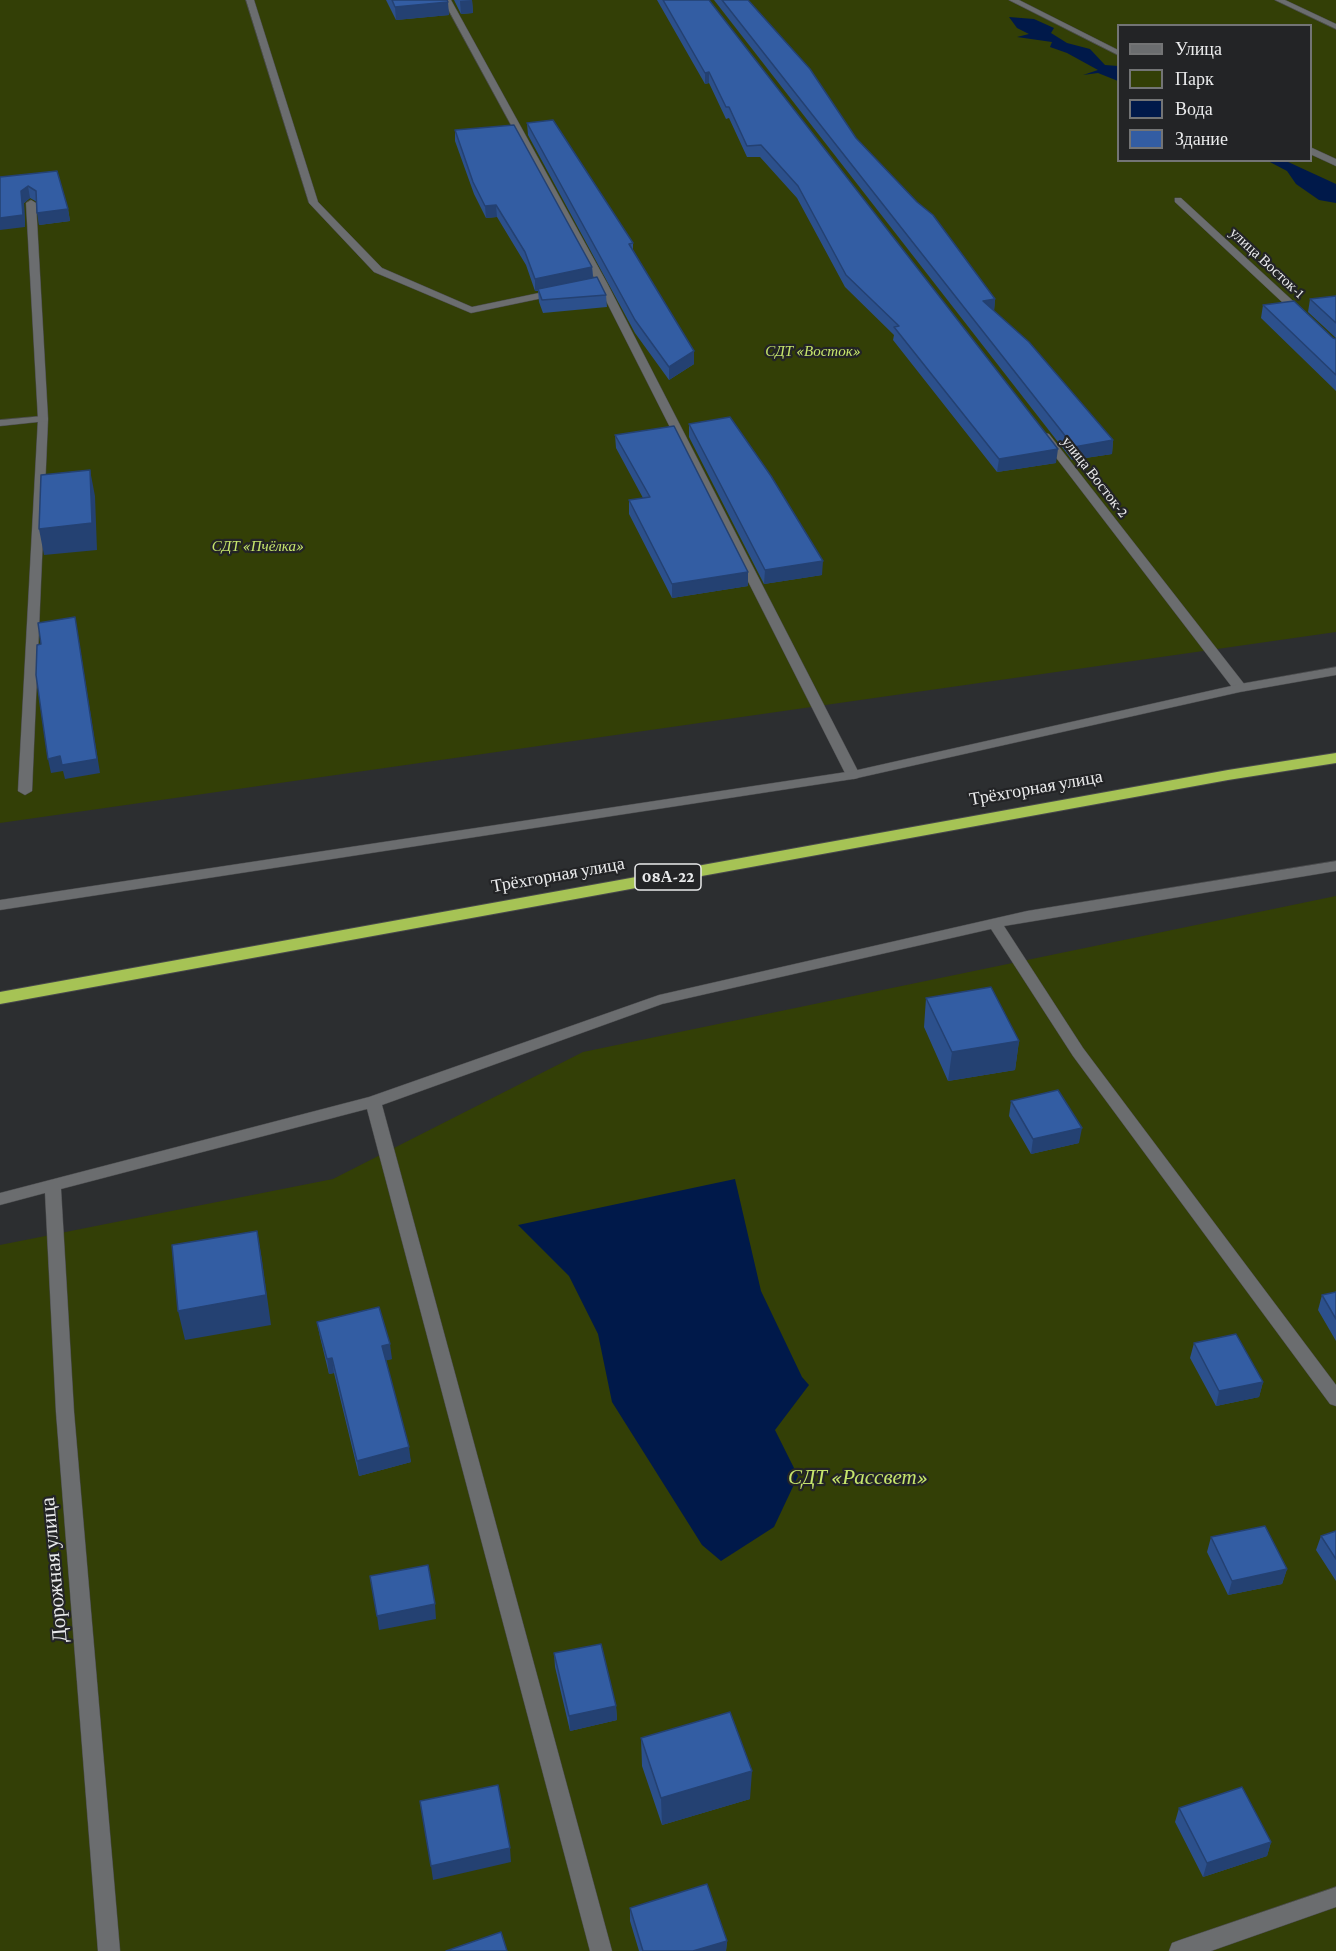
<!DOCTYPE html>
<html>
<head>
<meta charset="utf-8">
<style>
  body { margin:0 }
  #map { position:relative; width:1336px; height:1951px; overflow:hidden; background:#2c2e30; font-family:"Crimson Pro",serif }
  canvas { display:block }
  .legend { position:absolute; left:1117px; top:24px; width:195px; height:138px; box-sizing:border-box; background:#232426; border:2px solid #737475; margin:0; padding:8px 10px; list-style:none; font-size:18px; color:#eaebec }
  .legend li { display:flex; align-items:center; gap:12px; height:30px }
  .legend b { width:30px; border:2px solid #737475 }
</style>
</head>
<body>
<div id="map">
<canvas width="1336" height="1951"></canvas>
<ul class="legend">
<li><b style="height:8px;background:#6b6d6f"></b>Улица</li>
<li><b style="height:16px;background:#333f06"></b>Парк</li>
<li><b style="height:16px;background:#00194a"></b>Вода</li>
<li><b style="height:16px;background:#335da3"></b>Здание</li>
</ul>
</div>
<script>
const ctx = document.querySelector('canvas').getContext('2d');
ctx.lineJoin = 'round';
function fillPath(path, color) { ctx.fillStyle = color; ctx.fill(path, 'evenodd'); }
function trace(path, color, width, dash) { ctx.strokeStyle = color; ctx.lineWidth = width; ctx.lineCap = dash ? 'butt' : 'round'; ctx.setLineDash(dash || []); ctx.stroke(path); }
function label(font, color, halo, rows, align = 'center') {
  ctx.font = font + ' "Crimson Pro",serif'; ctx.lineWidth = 4.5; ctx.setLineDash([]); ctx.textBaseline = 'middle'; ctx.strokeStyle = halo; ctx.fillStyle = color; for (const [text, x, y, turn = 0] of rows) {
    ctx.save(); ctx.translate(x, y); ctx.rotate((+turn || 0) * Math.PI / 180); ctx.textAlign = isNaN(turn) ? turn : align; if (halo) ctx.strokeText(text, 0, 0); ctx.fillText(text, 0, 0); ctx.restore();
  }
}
fillPath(new Path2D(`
  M 0,0 L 1336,0 L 1336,632 L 0,823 ZM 1118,26 L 1310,26 L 1310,160 L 1118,160 Z
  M 1336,896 L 1336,1951 L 0,1951 L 0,1245 L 333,1179 L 583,1052 Z`), '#333f06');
fillPath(new Path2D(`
  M 1009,17 L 1034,19 L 1054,28 L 1051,33 L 1067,43 L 1090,49 L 1105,65 L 1118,66 L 1118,81 L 1098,73 L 1083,75 L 1098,70 L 1067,53 L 1050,47 L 1052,42 L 1017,37 L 1029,34 L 1017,28 Z
  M 1268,161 L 1286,161 L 1336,184 L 1336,203 L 1319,200 L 1296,184 L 1287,171 Z
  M 735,1179 L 761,1291 L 802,1377 L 809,1385 L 775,1430 L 798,1476 L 774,1527 L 721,1561 L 702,1545 L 612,1402 L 598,1334 L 569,1276 L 518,1225 Z`), '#00194a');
const lane = new Path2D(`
  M 246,0 L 254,0 L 318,202 L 382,268 L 472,307 L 558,289 L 563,292 L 562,294 L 471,313 L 374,272 L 309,203 Z
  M 443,0 L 451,0 L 607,283 L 860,775 L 858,778 L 853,779 L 846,775 L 597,283 Z
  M 1009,0 L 1019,0 L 1118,50 L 1118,55 Z
  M 1275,0 L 1285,0 L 1336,24 L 1336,29 Z
  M 1310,147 L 1336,159 L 1336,166 L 1310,154 Z
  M 1175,198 L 1181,198 L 1305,312 L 1305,316 L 1297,316 L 1175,202 Z
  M 31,200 L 36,203 L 48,419 L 32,791 L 25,795 L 18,791 L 38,419 L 26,203 Z
  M 1045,433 L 1049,434 L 1245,685 L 1246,688 L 1245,691 L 1235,691 L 1041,438 L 1041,434 Z
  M 1336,861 L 1336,871 L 1004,926 L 1083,1048 L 1336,1385 L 1336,1406 L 1330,1404 L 1073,1056 L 991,929 L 662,1004 L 382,1105 L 612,1951 L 590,1951 L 367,1109 L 61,1189 L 74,1412 L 120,1951 L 98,1951 L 56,1412 L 45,1193 L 0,1205 L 0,1193 L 369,1097 L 659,995 L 1027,911 Z
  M 1336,1887 L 1336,1907 L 1211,1951 L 1169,1951 L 1172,1943 L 1180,1940 Z`);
const street = new Path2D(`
  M 43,416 L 47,417 L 47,421 L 0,426 L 0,420 Z
  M 1336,667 L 1336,675 L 1240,692 L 853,779 L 0,910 L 0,900 L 853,771 L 1240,684 Z`);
const highway = new Path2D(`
  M 1336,753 L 1336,763 L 1228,780 L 0,1004 L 0,992 L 1228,770 Z`);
trace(lane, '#48494b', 1);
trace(street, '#48494b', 1);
trace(highway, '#48494b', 2);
fillPath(lane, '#6b6d6f');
fillPath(street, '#6b6d6f');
fillPath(highway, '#a6c355');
fillPath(new Path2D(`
  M 386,0 L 447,0 L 449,15 L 396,20 Z
  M 454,0 L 472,0 L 473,13 L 461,14 Z
  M 657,0 L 709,0 L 1056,463 L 997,472 L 893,340 L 894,335 L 845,287 L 797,198 L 760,157 L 747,157 L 729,118 L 726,119 L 709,83 L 705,84 Z
  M 714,0 L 748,0 L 856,138 L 995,299 L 994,311 L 1113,440 L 1112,454 L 1072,460 Z
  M 527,123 L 633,243 L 633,250 L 694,351 L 694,364 L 669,380 L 635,333 L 528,135 Z
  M 455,130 L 592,267 L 593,278 L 606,295 L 607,307 L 543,313 L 539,302 L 538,291 L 535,291 L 526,265 L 497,217 L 486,218 L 474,194 L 455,141 Z
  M 57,171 L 68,209 L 70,221 L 39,225 L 37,202 L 30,198 L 24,203 L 25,227 L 0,177 Z
  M 1336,296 L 1336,338 L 1308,312 L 1310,299 Z
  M 1263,305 L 1336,339 L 1336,391 L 1261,318 Z
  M 689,424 L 822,575 L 764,584 L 689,437 Z
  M 615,435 L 748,572 L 748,586 L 672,598 L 629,514 L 629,500 L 643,498 L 616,448 Z
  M 926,998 L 1019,1041 L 1015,1070 L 948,1081 L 924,1027 Z
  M 1011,1101 L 1079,1143 L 1031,1154 L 1009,1116 Z
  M 1336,1292 L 1336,1341 L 1318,1310 L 1322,1295 Z
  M 317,1322 L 392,1359 L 386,1360 L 411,1462 L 359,1476 L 334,1373 L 329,1374 L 320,1337 Z
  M 1194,1343 L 1263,1382 L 1259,1397 L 1216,1406 L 1190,1358 Z
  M 1336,1531 L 1336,1581 L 1316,1550 L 1321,1536 Z
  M 1211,1537 L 1287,1569 L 1282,1584 L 1228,1595 L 1207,1552 Z
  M 554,1653 L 616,1706 L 617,1720 L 570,1731 L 555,1667 Z
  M 641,1738 L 750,1799 L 662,1825 L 642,1766 Z
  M 1179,1808 L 1271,1842 L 1267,1856 L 1203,1877 L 1175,1822 Z
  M 630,1908 L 727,1941 L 726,1951 L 639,1951 L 630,1921 Z`), '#2c508c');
fillPath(new Path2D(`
  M 472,0 L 473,13 L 461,14 L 460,1 Z
  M 448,2 L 449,15 L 396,20 L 395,7 Z
  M 709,72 L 709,83 L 705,84 L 705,73 Z
  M 28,186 L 30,198 L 24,203 L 25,227 L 0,230 L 0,218 L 21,191 Z
  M 496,205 L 497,217 L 486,218 L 485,206 Z
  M 68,209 L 70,221 L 39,225 L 37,213 Z
  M 592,267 L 593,279 L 535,291 L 535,279 Z
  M 995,299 L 994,312 L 983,301 Z
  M 694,351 L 694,364 L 669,380 L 669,367 Z
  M 1113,440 L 1112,454 L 1072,460 L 1074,447 Z
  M 1058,449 L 1056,463 L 997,472 L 999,459 Z
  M 90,470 L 95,496 L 97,550 L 44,555 L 39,529 Z
  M 823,561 L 822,575 L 764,584 L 765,570 Z
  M 748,572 L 748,586 L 672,598 L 672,584 Z
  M 75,617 L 100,773 L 65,779 L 63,771 L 51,773 L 48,759 L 60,756 Z
  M 1019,1041 L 1015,1070 L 948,1081 L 952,1052 Z
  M 1082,1128 L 1079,1143 L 1031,1154 L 1033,1139 Z
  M 257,1231 L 262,1260 L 271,1325 L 185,1340 L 178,1311 Z
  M 390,1344 L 392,1359 L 384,1361 L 382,1346 Z
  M 332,1358 L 334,1373 L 329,1374 L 327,1359 Z
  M 1263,1382 L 1259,1397 L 1216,1406 L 1219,1391 Z
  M 409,1447 L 411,1462 L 359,1476 L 357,1461 Z
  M 1287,1569 L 1282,1584 L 1228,1595 L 1232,1581 Z
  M 435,1604 L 436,1619 L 379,1630 L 377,1616 Z
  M 616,1706 L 617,1720 L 570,1731 L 569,1716 Z
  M 752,1771 L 750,1799 L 662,1825 L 661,1798 Z
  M 1271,1842 L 1267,1856 L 1203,1877 L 1207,1863 Z
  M 510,1848 L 511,1862 L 433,1880 L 431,1866 Z
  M 727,1941 L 726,1951 L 693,1951 Z`), '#244172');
const building = new Path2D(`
  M 392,0 L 447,0 L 448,2 L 395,7 Z
  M 663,0 L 709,0 L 1058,449 L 999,459 L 894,327 L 899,326 L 846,275 L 798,186 L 761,145 L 747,146 L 729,107 L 726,107 L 709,72 L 705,73 Z
  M 722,0 L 748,0 L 810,69 L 856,138 L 917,202 L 933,215 L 995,299 L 983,301 L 1029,342 L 1113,440 L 1074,447 Z
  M 553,120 L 633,243 L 629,244 L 694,351 L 669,367 L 635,320 L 527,123 Z
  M 514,125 L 592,267 L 535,279 L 525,252 L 496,205 L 485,206 L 473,182 L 455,130 Z
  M 57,171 L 68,209 L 37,213 L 36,191 L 28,186 L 21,191 L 23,215 L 0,218 L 0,177 Z
  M 597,277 L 606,295 L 542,300 L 538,289 Z
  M 1336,296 L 1336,323 L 1310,299 Z
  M 1294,301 L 1333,338 L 1336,339 L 1336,375 L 1263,305 Z
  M 730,417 L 771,476 L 823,561 L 765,570 L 689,424 Z
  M 674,426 L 748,572 L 672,584 L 629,500 L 650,497 L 615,435 Z
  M 90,470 L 92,523 L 39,529 L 41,475 Z
  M 75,617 L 97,759 L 62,765 L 60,756 L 48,759 L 36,675 L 37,645 L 41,644 L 38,623 Z
  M 991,987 L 1019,1041 L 952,1052 L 926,998 Z
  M 1058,1090 L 1082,1128 L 1033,1139 L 1011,1101 Z
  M 257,1231 L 266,1295 L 178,1311 L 172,1245 Z
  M 1336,1292 L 1336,1319 L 1322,1295 Z
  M 379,1307 L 390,1344 L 382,1346 L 409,1447 L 357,1461 L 332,1358 L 327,1359 L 317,1322 Z
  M 1236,1334 L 1263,1382 L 1219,1391 L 1194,1343 Z
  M 1265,1526 L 1287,1569 L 1232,1581 L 1211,1537 Z
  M 1336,1531 L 1336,1559 L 1321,1536 Z
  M 428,1565 L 435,1604 L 377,1616 L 370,1576 Z
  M 601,1644 L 616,1706 L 569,1716 L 554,1653 Z
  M 730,1712 L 752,1771 L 661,1798 L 641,1738 Z
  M 498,1785 L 510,1848 L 431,1866 L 420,1801 Z
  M 1242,1787 L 1271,1842 L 1207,1863 L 1179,1808 Z
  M 707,1884 L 727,1941 L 693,1951 L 643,1951 L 630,1908 Z
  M 501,1932 L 507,1951 L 446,1951 Z`);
fillPath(building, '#335da3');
trace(building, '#244172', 1.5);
label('15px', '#eaebec', '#232426', [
  ["улица Восток-1",1267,263,43],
  ["улица Восток-2",1095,477,52]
]);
label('italic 15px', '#c6e56c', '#232426', [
  ["СДТ «Восток»",813,351],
  ["СДТ «Пчёлка»",258,546]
]);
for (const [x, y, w] of [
  [668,877,66]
]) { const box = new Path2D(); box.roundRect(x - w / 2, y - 13, w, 26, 4.5); ctx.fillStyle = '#232426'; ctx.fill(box); trace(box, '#eaebec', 1.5); }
label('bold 16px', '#eaebec', null, [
  ["08А-22",668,877]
]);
label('18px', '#eaebec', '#232426', [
  ["Трёхгорная улица",1036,788,-10],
  ["Трёхгорная улица",558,875,-10]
]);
label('italic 21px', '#c6e56c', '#232426', [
  ["СДТ «Рассвет»",858,1478]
]);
label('21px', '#eaebec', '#232426', [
  ["Дорожная улица",54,1570,-95]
]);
</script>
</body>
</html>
